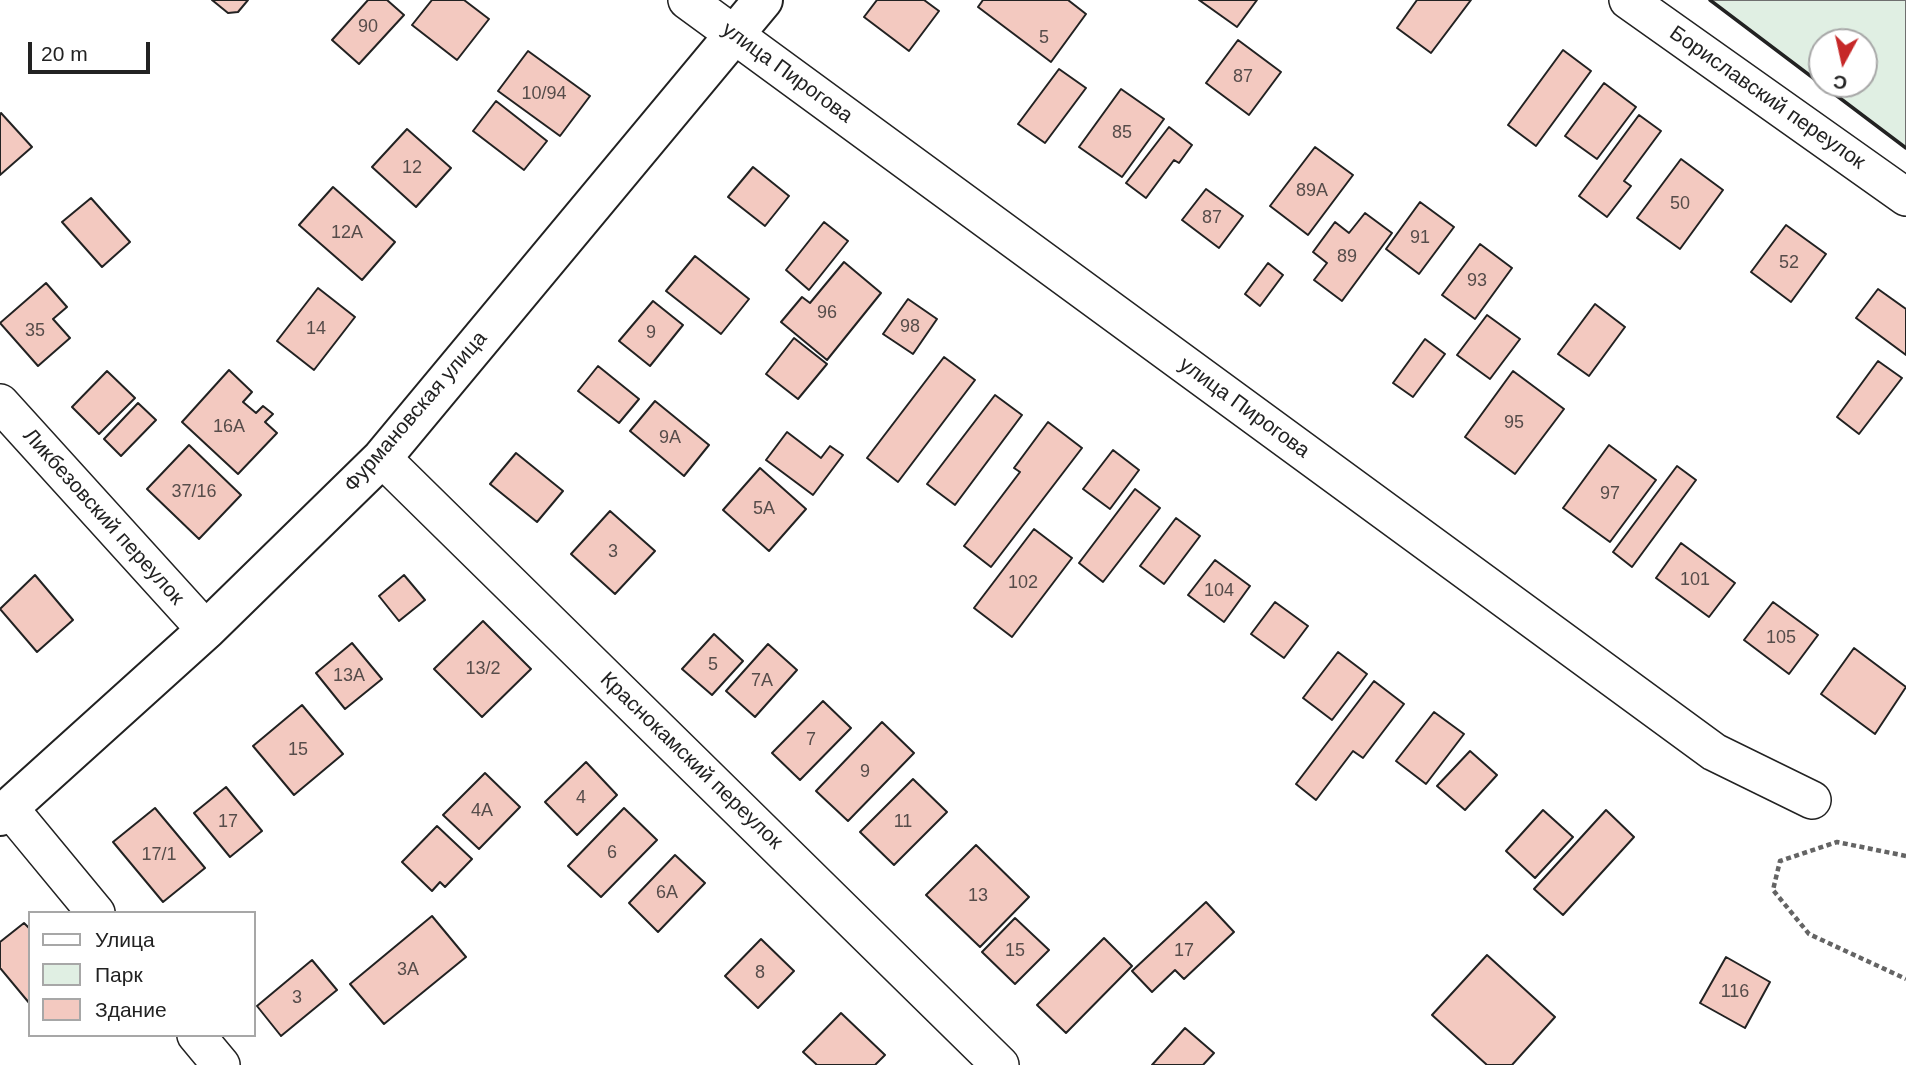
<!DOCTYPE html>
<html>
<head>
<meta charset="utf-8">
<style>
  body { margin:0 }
  #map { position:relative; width:1906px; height:1065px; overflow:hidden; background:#fff; font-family:Helvetica,sans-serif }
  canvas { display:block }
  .legend { position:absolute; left:28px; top:911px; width:228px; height:126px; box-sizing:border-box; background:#fff; border:2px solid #a7a7a7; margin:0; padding:9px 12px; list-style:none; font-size:21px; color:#222 }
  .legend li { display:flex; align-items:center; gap:14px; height:35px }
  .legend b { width:35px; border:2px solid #a7a7a7 }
  .north { position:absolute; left:1808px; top:28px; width:70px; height:70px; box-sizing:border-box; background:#fff; border:2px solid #a7a7a7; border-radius:50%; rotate:188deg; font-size:19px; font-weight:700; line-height:28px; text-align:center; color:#222 }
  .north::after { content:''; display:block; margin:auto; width:24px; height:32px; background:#c62828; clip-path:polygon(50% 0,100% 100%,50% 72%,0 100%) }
  .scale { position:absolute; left:28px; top:42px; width:122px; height:32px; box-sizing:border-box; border:4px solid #222; border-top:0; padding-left:9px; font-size:21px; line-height:24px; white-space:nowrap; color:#222; -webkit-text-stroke:5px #fff; paint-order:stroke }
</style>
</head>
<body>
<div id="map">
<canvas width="1906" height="1065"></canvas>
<ul class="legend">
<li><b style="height:9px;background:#fff"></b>Улица</li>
<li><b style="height:19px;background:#e0efe3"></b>Парк</li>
<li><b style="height:19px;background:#f3c9c0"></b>Здание</li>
</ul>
<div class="north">С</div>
<div class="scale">20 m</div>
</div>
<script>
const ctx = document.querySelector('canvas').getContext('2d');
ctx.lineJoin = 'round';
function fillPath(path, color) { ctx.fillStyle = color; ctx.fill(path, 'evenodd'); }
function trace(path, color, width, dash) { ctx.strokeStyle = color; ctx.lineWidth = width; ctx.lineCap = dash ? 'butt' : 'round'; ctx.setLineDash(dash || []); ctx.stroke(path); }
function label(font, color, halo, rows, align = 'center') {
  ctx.font = font + ' Helvetica,sans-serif'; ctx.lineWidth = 5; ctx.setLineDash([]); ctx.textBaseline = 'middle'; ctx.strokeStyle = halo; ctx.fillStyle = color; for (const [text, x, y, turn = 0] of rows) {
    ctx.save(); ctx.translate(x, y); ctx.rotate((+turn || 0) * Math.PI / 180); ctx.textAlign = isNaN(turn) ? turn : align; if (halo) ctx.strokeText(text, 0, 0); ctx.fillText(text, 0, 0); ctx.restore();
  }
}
const green = new Path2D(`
  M 1710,0 L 1906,0 L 1906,148 ZM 1822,42 L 1864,42 L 1864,84 L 1822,84 Z`);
fillPath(green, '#e0efe3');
trace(green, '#6f6f6f', 2);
const building = new Path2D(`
  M 212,0 L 248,0 L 238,12 L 228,13 Z
  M 368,0 L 387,0 L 404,15 L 359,64 L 332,40 Z
  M 432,0 L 464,0 L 489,19 L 457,60 L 412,25 Z
  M 877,0 L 924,0 L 939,11 L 909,51 L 864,17 Z
  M 983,0 L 1068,0 L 1086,14 L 1051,62 L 978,7 Z
  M 1199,0 L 1257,0 L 1237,27 Z
  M 1417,0 L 1471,0 L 1431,53 L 1397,28 Z
  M 1238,40 L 1281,72 L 1249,115 L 1206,83 Z
  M 1563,50 L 1591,71 L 1536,146 L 1508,125 Z
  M 528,51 L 590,96 L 560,136 L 498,91 Z
  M 1059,69 L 1086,88 L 1045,143 L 1018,124 Z
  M 1604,83 L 1636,107 L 1597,159 L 1565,136 Z
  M 1121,89 L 1164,119 L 1122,177 L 1079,147 Z
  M 496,101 L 547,141 L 524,170 L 473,131 Z
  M 1,113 L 32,147 L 0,175 L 0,115 Z
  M 1639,115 L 1661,131 L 1624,181 L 1631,186 L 1607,217 L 1579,196 Z
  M 1169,127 L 1192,145 L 1179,163 L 1174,160 L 1146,198 L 1126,183 Z
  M 407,129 L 451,168 L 416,207 L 372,167 Z
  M 1315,147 L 1353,175 L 1308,235 L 1270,206 Z
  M 1681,159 L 1723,190 L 1680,249 L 1637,218 Z
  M 753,167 L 789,196 L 765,226 L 728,197 Z
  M 333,187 L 395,242 L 362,280 L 299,225 Z
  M 1206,189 L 1243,216 L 1219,248 L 1182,220 Z
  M 91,198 L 130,242 L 102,267 L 62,222 Z
  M 1420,202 L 1454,227 L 1419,274 L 1386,249 Z
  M 1365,213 L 1392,233 L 1342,301 L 1314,280 L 1327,263 L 1313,252 L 1335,222 L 1349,233 Z
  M 824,222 L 848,241 L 809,290 L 786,270 Z
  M 1786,225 L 1826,254 L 1791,302 L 1751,272 Z
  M 1480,244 L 1512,268 L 1475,319 L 1442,295 Z
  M 695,256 L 749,299 L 721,334 L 666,291 Z
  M 844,262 L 881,293 L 827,360 L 781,322 L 802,297 L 810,303 Z
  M 1268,263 L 1283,275 L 1260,306 L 1245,294 Z
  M 46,283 L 67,307 L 53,319 L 70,338 L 38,366 L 0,323 Z
  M 318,288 L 355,317 L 314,370 L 277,341 Z
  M 1878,289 L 1906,309 L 1906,355 L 1856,318 Z
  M 908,299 L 937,319 L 913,354 L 883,334 Z
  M 653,301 L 683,325 L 650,366 L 619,341 Z
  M 1595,304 L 1625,327 L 1589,376 L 1558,354 Z
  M 1487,315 L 1520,339 L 1490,379 L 1457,355 Z
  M 794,338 L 827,364 L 798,399 L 766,374 Z
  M 1425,339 L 1445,354 L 1413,397 L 1393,383 Z
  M 944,357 L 975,380 L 898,482 L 867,458 Z
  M 1878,361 L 1902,378 L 1859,434 L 1837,417 Z
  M 598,366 L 639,399 L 619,423 L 578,391 Z
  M 229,370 L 252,392 L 243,402 L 256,413 L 263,406 L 273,414 L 265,422 L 277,433 L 238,474 L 182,422 Z
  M 107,371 L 135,398 L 99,434 L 72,407 Z
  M 1513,371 L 1564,409 L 1515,474 L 1465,437 Z
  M 995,395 L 1022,415 L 955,505 L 927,484 Z
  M 655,401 L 709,445 L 684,476 L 630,431 Z
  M 138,403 L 156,420 L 121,456 L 104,439 Z
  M 1048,422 L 1082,448 L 991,567 L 964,546 L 1020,472 L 1014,468 Z
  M 787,432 L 821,458 L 830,446 L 843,455 L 813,495 L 766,460 Z
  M 189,445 L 241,495 L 199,539 L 147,489 Z
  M 1609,445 L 1656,480 L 1610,542 L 1563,508 Z
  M 1113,450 L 1139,470 L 1110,509 L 1083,489 Z
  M 516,453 L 563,491 L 537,522 L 490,484 Z
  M 1677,466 L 1696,480 L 1632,567 L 1613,552 Z
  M 760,468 L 806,509 L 769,551 L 723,510 Z
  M 1135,489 L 1160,508 L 1103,582 L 1079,563 Z
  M 610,511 L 655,551 L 615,594 L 571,554 Z
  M 1176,518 L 1200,536 L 1164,584 L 1140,566 Z
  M 1034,529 L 1072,558 L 1012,637 L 974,608 Z
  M 1681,543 L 1735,583 L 1709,617 L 1656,578 Z
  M 1215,560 L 1250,586 L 1224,622 L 1188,595 Z
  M 35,575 L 73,620 L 37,652 L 0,609 Z
  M 404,575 L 425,600 L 399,621 L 379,596 Z
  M 1275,602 L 1308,626 L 1284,658 L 1251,634 Z
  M 1773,602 L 1818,635 L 1789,674 L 1744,640 Z
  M 483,621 L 531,669 L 482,717 L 434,669 Z
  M 714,634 L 743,661 L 712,695 L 682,669 Z
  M 352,643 L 382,679 L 345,709 L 316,673 Z
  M 768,644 L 797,670 L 755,717 L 726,691 Z
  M 1854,648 L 1906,687 L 1875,734 L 1821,694 Z
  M 1338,652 L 1367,674 L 1332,720 L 1303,698 Z
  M 1374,681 L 1404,704 L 1363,758 L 1353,751 L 1316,800 L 1296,784 Z
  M 823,701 L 851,728 L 800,780 L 772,753 Z
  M 302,705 L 343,754 L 294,795 L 253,746 Z
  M 1434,712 L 1464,734 L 1426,784 L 1396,761 Z
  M 882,722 L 914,753 L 848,821 L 816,791 Z
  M 1470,751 L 1497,775 L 1465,810 L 1437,786 Z
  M 586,762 L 617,795 L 577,835 L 545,802 Z
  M 485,773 L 520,807 L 479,849 L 443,815 Z
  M 913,779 L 947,812 L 894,865 L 860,832 Z
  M 226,787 L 262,831 L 230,857 L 194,813 Z
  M 155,808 L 205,868 L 163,902 L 113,842 Z
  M 624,808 L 657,840 L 601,897 L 568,866 Z
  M 1543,810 L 1573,837 L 1535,878 L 1506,851 Z
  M 1606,810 L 1634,837 L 1563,915 L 1534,889 Z
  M 437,826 L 472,859 L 445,887 L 440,882 L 432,891 L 402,862 Z
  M 976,845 L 1029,897 L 980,947 L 926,895 Z
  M 675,855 L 705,883 L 658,932 L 629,903 Z
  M 1206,902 L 1234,932 L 1184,979 L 1175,970 L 1152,992 L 1132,971 Z
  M 432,916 L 466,957 L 384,1024 L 350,984 Z
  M 1015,918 L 1049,950 L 1015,984 L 982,952 Z
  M 24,923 L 30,929 L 30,1004 L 0,968 L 0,942 Z
  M 1104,938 L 1132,966 L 1066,1033 L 1037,1005 Z
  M 761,939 L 794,971 L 758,1008 L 725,976 Z
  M 1487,955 L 1555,1017 L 1512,1065 L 1487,1065 L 1432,1015 Z
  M 1726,957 L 1770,982 L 1745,1028 L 1700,1003 Z
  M 312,960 L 337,990 L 281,1036 L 257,1006 Z
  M 841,1013 L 885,1055 L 875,1065 L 817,1065 L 803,1052 Z
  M 1185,1028 L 1214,1053 L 1203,1065 L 1152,1065 Z`);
fillPath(building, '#f3c9c0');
trace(building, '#222', 2);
const street = new Path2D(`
  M 687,0 L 1714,752 L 1812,800
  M 1628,0 L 1906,197
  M 0,403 L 206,630
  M 382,458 L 1000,1065
  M 10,809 L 96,913
  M 196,1035 L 221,1065`);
const secondary = new Path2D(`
  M 0,816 L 206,630 L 382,458 L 763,0`);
trace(street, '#222', 40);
trace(secondary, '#222', 42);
trace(new Path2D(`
  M 1906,856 L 1837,842 L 1780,861 L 1773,890 L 1809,934 L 1906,979`), '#646464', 4.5, [5, 3.5]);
trace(street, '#fff', 37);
trace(secondary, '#fff', 38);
trace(new Path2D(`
  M 1710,0 L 1906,148`), '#222', 3.5);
label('18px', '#564c4a', null, [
  ["90",368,27],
  ["5",1044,38],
  ["87",1243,77],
  ["10/94",544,94],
  ["85",1122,133],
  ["12",412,168],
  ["89А",1312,191],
  ["50",1680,204],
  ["87",1212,218],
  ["12А",347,233],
  ["91",1420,238],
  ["89",1347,257],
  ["52",1789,263],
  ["93",1477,281],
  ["96",827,313],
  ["98",910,327],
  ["14",316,329],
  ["35",35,331],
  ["9",651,333],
  ["95",1514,423],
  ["16А",229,427],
  ["9А",670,438],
  ["37/16",194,492],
  ["97",1610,494],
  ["5А",764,509],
  ["3",613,552],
  ["101",1695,580],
  ["102",1023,583],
  ["104",1219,591],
  ["105",1781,638],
  ["5",713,665],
  ["13/2",483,669],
  ["13А",349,676],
  ["7А",762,681],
  ["7",811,740],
  ["15",298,750],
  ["9",865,772],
  ["4",581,798],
  ["4А",482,811],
  ["17",228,822],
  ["11",903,822],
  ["6",612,853],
  ["17/1",159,855],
  ["6А",667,893],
  ["13",978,896],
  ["15",1015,951],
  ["17",1184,951],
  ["3А",408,970],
  ["8",760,973],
  ["116",1735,992],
  ["3",297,998]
]);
label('21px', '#222', '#fff', [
  ["улица Пирогова",787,73,36],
  ["Бориславский переулок",1767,98,35],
  ["улица Пирогова",1244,408,36],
  ["Фурмановская улица",416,412,-49],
  ["Ликбезовский переулок",103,517,48],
  ["Краснокамский переулок",691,761,44]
]);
</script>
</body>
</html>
